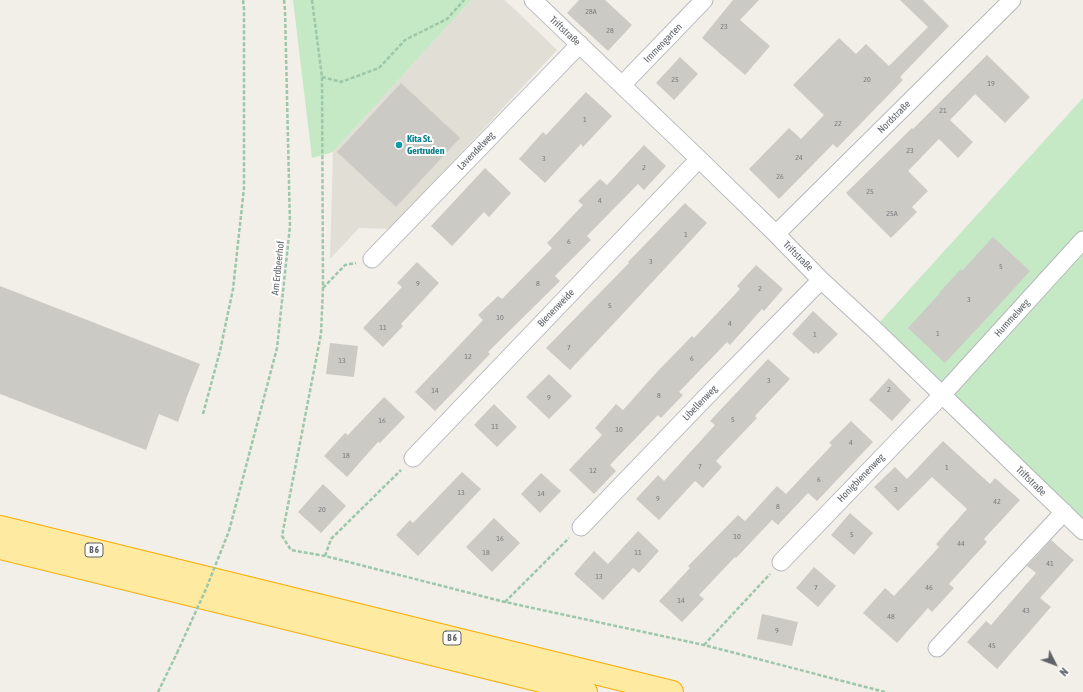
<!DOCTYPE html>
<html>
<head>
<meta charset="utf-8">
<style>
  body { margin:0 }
  #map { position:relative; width:1083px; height:692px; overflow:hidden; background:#f1efe8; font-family:"Asap Condensed",sans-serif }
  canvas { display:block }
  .north { position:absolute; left:1035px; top:644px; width:40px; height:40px; -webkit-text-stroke:3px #fff; paint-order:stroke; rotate:132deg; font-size:11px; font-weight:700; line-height:16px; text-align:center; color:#5f6368 }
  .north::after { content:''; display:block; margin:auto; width:14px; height:18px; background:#5f6368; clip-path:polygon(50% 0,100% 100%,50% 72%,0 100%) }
</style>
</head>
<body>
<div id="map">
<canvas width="1083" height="692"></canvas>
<div class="north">N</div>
</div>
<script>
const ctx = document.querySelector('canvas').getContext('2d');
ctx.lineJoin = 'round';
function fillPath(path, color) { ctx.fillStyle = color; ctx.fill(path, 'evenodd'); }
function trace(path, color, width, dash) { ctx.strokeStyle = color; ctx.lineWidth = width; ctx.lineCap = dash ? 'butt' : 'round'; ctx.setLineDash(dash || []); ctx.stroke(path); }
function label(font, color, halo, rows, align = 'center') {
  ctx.font = font + ' "Asap Condensed",sans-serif'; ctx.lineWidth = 4; ctx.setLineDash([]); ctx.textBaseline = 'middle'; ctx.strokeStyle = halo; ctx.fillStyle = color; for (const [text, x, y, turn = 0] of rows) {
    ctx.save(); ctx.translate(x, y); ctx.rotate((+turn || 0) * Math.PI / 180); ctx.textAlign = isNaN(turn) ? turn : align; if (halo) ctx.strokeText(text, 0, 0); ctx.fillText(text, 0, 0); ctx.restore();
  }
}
fillPath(new Path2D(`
  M 471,0 L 505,0 L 557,50 L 390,229 L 359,228 L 330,259 L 333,152 Z`), '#e1ded6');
fillPath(new Path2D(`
  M 293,0 L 471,0 L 333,152 L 312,158 Z
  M 1083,98 L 1083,527 L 878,324 Z`), '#c5e8c5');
fillPath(new Path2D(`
  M 579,0 L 605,0 L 632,25 L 608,51 L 567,13 Z
  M 733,0 L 759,0 L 740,20 L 770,46 L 745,75 L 702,38 Z
  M 900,0 L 923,0 L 949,26 L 900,77 L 903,80 L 837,148 L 833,144 L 779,199 L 749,169 L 789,128 L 801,139 L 824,115 L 793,85 L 839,38 L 856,54 L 866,44 L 889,66 L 928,27 Z
  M 987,55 L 1030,97 L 1005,123 L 975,94 L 950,120 L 973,142 L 958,158 L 939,139 L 908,171 L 928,191 L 912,207 L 917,212 L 891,238 L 846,193 L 912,128 L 913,129 Z
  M 680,57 L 698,74 L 674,100 L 656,83 Z
  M 401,83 L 460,138 L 396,207 L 337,152 Z
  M 586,92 L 612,116 L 583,147 L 581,144 L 545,183 L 519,159 L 543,132 L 546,135 Z
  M 644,145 L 666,166 L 644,190 L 638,184 L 587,236 L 591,240 L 555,276 L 560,281 L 488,352 L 490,354 L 435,411 L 415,392 L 483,320 L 478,315 L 498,296 L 502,299 L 552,248 L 547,243 L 583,205 L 578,201 L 600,179 L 607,185 Z
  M 485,168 L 511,193 L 489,217 L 484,212 L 452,246 L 431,226 Z
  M 685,203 L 707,223 L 632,304 L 570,370 L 546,348 L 629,263 L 628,262 Z
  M 993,237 L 1030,271 L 999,305 L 945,363 L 908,328 L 940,293 L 939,293 L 961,269 L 962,271 Z
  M 417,262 L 439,283 L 401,324 L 403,326 L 383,347 L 363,328 L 402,287 L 397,283 Z
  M 756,265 L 783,289 L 764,311 L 762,309 L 730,345 L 727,342 L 679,392 L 683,395 L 661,418 L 658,415 L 610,465 L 616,471 L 594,494 L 569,470 L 602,435 L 595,428 L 616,404 L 623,410 L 657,372 L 692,336 L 694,338 L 740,289 L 737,286 Z
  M 0,286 L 200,364 L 186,399 L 186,400 L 178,422 L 159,414 L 146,450 L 0,394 Z
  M 813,311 L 838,334 L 818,354 L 816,352 L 814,354 L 792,334 Z
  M 330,343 L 358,346 L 354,377 L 326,374 Z
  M 768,359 L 790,379 L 755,416 L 757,418 L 716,461 L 722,467 L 703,488 L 695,481 L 659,520 L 636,499 L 658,475 L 664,481 L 715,425 L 710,421 Z
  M 549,374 L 572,396 L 549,419 L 526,397 Z
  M 889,378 L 911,400 L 892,421 L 869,400 Z
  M 384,397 L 405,417 L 380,443 L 378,442 L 347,477 L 324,456 L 345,433 L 348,435 Z
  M 494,404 L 517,427 L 497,447 L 474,425 Z
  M 851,421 L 873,442 L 817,501 L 808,493 L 778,525 L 772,520 L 736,558 L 735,557 L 699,595 L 704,599 L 682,622 L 659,601 L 690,568 L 688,566 L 738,515 L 745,521 L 777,486 L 786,494 L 832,445 L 829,443 Z
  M 943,441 L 990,484 L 995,478 L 1020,500 L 984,539 L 987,542 L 949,584 L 954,588 L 932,612 L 928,608 L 897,643 L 863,613 L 885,588 L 894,596 L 939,547 L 936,544 L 967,509 L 932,477 L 898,511 L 874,487 L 895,467 L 907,479 Z
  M 462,472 L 481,489 L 418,556 L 396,535 L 410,520 L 413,523 Z
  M 541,473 L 561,491 L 540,513 L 521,494 Z
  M 323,484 L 346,506 L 321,533 L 298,512 Z
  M 850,513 L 873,533 L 854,555 L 831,535 Z
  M 494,518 L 520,543 L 492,572 L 466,547 Z
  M 638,531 L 659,551 L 639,573 L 633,568 L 603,600 L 574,574 L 594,551 L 608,564 Z
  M 1051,540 L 1074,560 L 1040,598 L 1051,607 L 997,669 L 967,642 L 986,621 L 991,625 L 1036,573 L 1027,566 Z
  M 814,567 L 836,586 L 818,607 L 796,588 Z
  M 762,614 L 798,622 L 792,646 L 757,639 Z`), '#cccac5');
const minor = new Path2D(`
  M 533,0 L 699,159 L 776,234 L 821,280 L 874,329 L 1083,531
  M 622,85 L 704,0
  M 776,234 L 1012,0
  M 372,259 L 580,44
  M 413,458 L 699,159
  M 581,527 L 706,397 L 821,280
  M 781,562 L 942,395 L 1083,240
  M 937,648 L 1064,512`);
const trunk = new Path2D(`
  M 0,527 L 672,692
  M 0,548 L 586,692`);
trace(minor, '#b5b8bc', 19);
trace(trunk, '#f9ab00', 24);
trace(new Path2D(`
  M 312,0 L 322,77 L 323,288 L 321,334 L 282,536 L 291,550 L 325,556 L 505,602 L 704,645 L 885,692
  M 322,77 L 341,82 L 379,68 L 405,40 L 447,19 L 464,0
  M 323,288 L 345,265 L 356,263
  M 203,414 L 220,351 L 233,289 L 244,188 L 244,9 L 243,0
  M 229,531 L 277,348 L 290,226 L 285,10 L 284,0
  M 325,556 L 331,539 L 401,470
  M 505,602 L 569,538
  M 704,645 L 770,574
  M 158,692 L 177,653`), '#9cc7a9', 2.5, [4, 2]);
trace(minor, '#fff', 17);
trace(trunk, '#feeaa1', 22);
trace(new Path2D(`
  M 177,653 L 206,589 L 229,531`), '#9cc7a9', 2.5, [4, 2]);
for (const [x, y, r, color] of [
  [399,145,4,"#0f9aa8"]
]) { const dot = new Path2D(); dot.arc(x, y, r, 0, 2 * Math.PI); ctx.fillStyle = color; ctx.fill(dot); trace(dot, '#fff', 1.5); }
label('8px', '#7a7d7f', null, [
  ["28A",591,11],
  ["23",724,26],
  ["28",610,30],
  ["25",675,79],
  ["20",867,79],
  ["19",991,83],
  ["21",943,110],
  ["1",585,119],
  ["22",838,123],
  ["23",910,150],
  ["24",799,157],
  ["3",544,158],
  ["2",644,167],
  ["26",780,176],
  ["25",870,191],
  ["4",600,200],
  ["25A",892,213],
  ["1",686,234],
  ["6",569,241],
  ["3",651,261],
  ["5",1001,266],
  ["9",418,283],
  ["8",538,283],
  ["2",760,288],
  ["3",969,299],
  ["5",610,305],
  ["10",500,317],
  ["4",730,323],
  ["11",383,327],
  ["1",938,333],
  ["1",815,334],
  ["7",569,347],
  ["12",468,356],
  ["6",692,358],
  ["13",342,360],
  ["3",769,380],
  ["2",889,389],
  ["14",435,390],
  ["8",659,395],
  ["9",549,397],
  ["5",733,419],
  ["16",382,420],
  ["11",495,426],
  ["10",619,429],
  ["4",851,442],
  ["18",346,455],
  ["7",700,466],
  ["1",947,467],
  ["12",593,470],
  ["6",819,479],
  ["3",896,489],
  ["13",461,492],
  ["14",541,493],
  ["9",658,498],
  ["42",997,501],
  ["8",778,506],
  ["20",322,509],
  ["5",852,534],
  ["10",737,536],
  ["16",500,538],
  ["44",961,543],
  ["18",486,552],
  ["11",638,552],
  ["41",1050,563],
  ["13",599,576],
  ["7",816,587],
  ["46",929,587],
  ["14",681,600],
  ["43",1026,610],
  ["48",891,616],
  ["9",777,630],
  ["45",992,645]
]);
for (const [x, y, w] of [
  [94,550,18],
  [452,638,18]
]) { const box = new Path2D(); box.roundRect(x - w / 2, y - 7, w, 14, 3); ctx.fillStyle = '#fff'; ctx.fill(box); trace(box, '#5f6368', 1); }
label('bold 9px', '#5f6368', null, [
  ["B 6",94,550],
  ["B 6",452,638]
]);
label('10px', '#5f6368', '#fff', [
  ["Triftstraße",565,31,43],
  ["Immengarten",663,43,-46],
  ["Nordstraße",894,117,-45],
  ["Lavendelweg",476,151,-46],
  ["Triftstraße",798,256,45],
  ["Am Erdbeerhof",278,268,-84],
  ["Bienenweide",556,308,-46],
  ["Hummelweg",1012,318,-48],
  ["Libellenweg",700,403,-46],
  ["Honigbienenweg",861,478,-46],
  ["Triftstraße",1031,481,44]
]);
label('bold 10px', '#0d838f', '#fff', [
  ["Kita St.",407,139],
  ["Gertruden",407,151]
], 'left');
</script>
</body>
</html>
